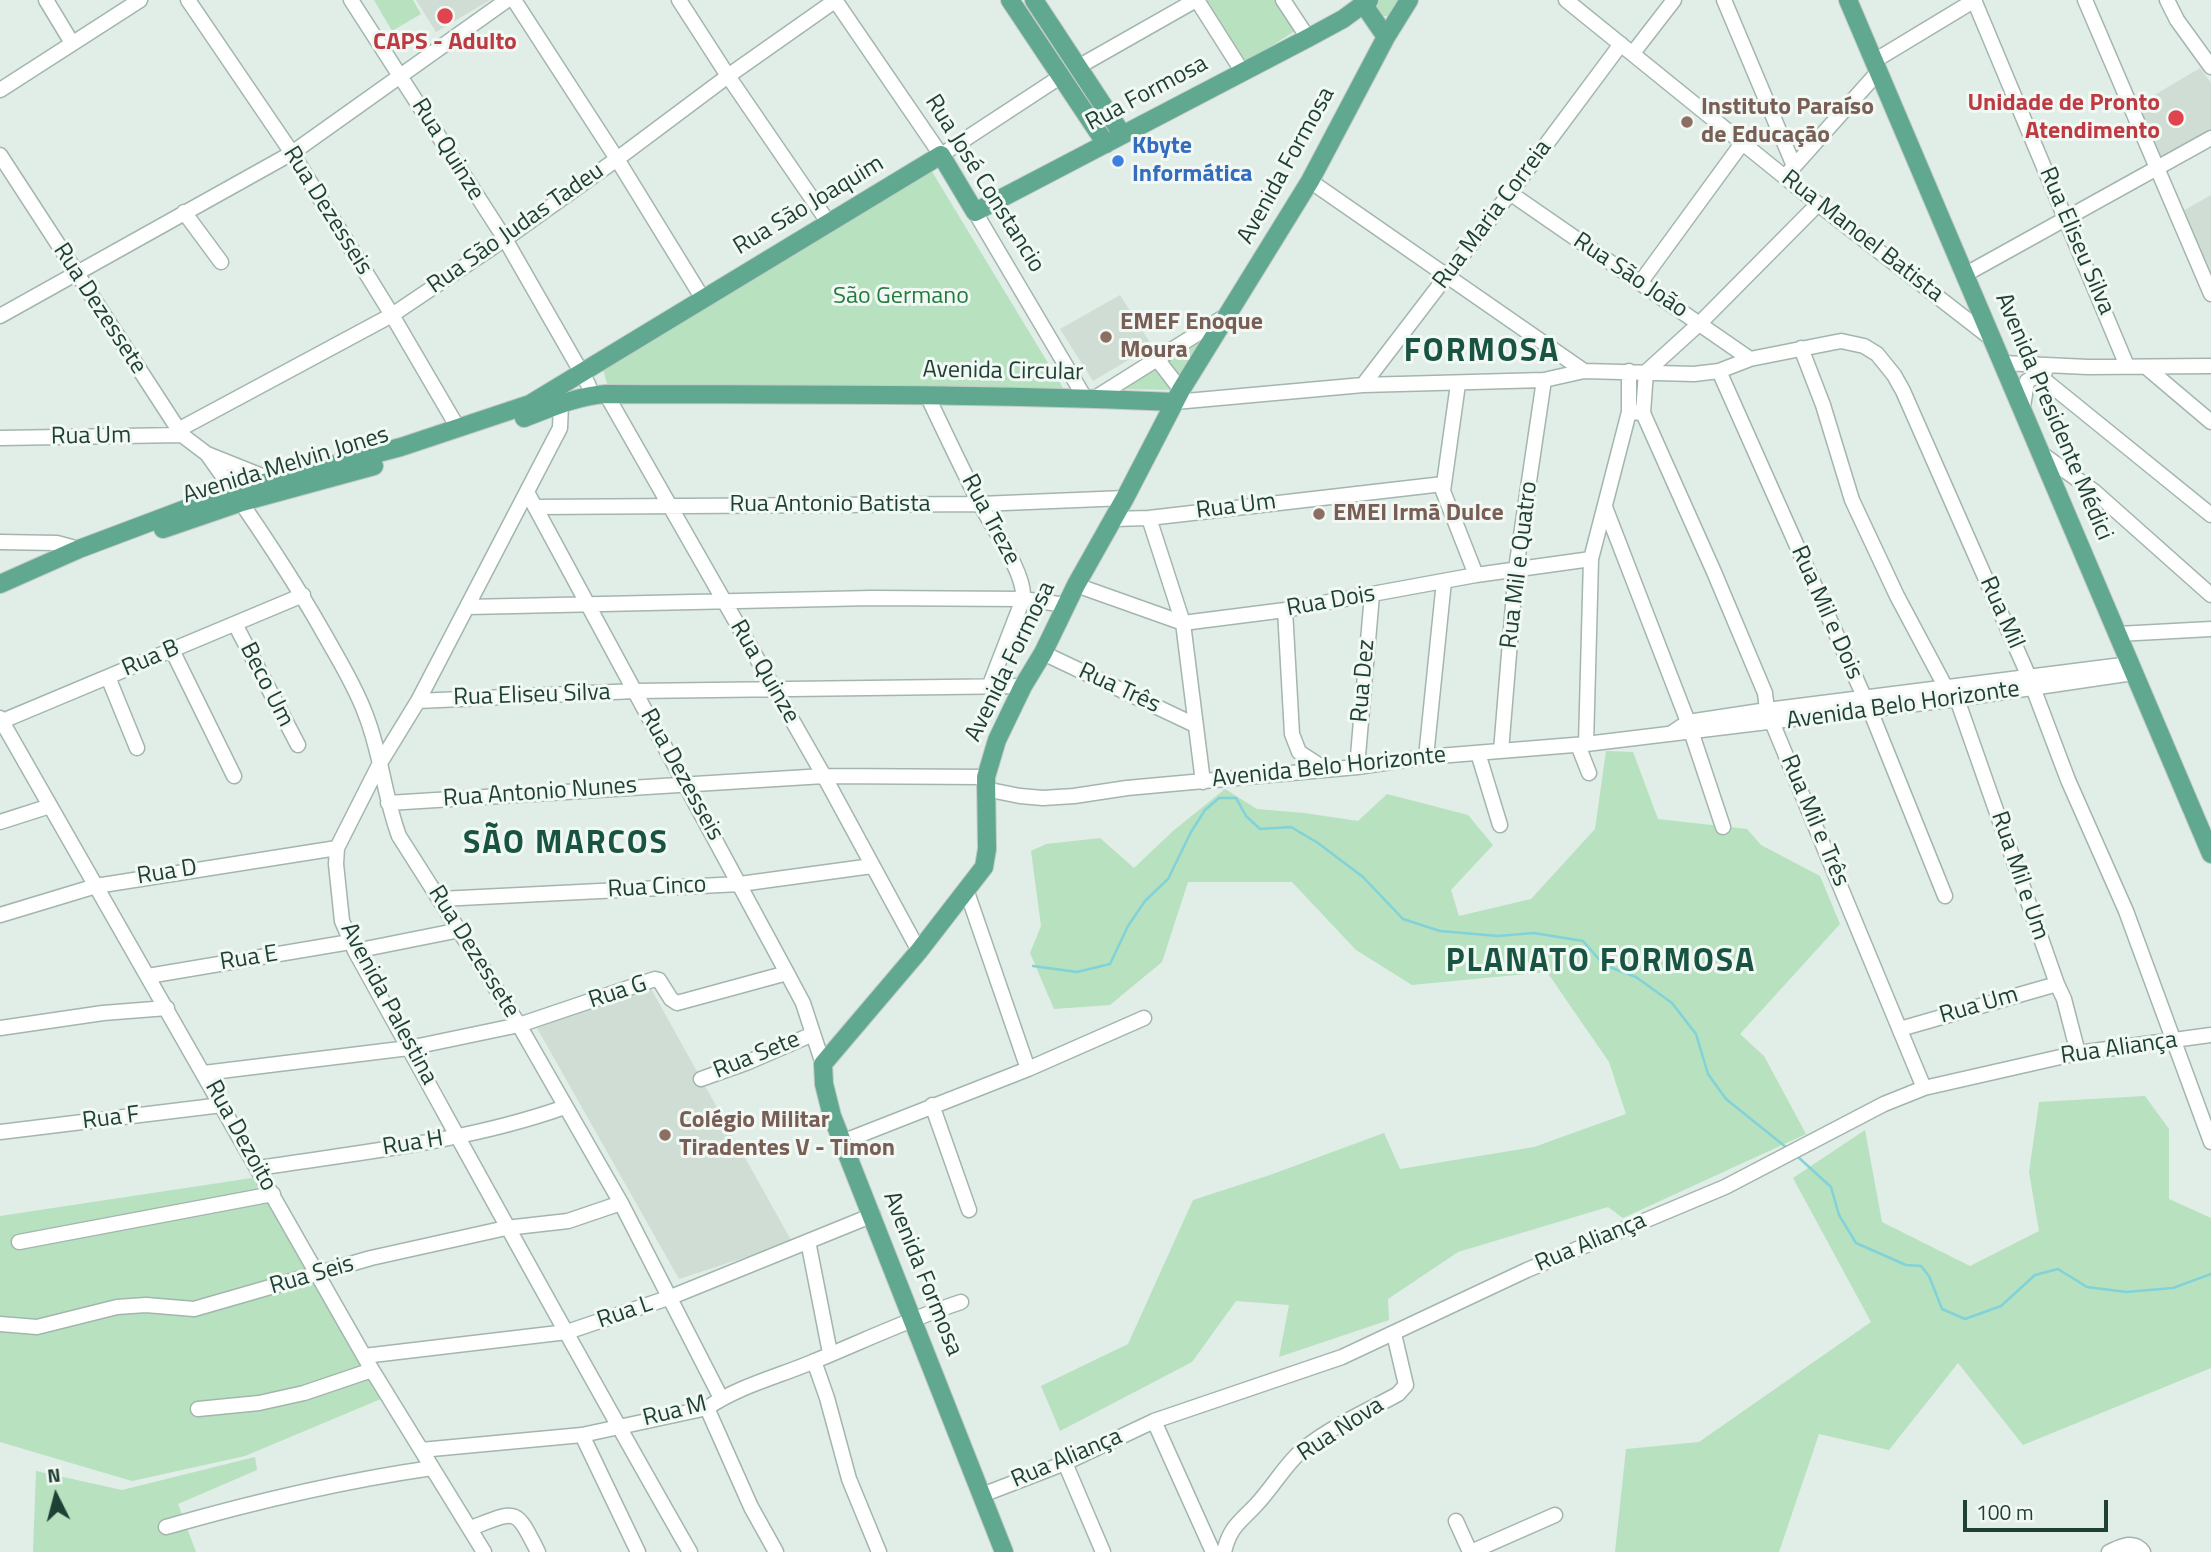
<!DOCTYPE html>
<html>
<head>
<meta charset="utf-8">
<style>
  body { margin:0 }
  #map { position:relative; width:2211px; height:1552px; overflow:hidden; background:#e1ede7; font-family:"Titillium Web",sans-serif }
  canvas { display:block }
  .north { position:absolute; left:21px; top:1461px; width:70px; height:70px; -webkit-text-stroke:5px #f2f9f5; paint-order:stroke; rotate:354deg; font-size:19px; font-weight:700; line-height:28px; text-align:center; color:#1f4035 }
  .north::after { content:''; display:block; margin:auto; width:24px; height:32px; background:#1f4035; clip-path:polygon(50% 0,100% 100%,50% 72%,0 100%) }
  .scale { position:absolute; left:1963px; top:1500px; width:145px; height:32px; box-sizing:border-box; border:4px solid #1f4035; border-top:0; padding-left:9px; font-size:21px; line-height:24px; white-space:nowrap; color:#1f4035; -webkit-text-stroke:5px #f2f9f5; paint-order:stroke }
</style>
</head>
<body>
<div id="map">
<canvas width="2211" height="1552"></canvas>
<div class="north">N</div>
<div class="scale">100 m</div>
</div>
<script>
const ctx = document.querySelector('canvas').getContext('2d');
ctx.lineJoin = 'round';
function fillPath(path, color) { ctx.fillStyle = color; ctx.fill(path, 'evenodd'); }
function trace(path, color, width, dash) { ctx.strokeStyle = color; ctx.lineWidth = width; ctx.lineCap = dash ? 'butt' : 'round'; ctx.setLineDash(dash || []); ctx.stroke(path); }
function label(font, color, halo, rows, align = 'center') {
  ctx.font = font + ' "Titillium Web",sans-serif'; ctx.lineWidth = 6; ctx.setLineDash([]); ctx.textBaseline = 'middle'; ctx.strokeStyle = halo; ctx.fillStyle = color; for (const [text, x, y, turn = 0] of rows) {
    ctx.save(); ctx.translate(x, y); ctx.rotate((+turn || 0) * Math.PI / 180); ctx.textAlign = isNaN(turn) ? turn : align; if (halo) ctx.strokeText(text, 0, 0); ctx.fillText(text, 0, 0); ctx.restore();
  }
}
fillPath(new Path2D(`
  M 416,0 L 490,0 L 436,32 Z
  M 2200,68 L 2211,83 L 2211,131 L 2160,161 L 2136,106 Z
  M 2211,195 L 2211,273 L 2183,211 Z
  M 1120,295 L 1152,346 L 1093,381 L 1060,329 Z
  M 650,987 L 792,1242 L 679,1279 L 537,1028 Z`), '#cfddd5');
fillPath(new Path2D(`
  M 374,0 L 413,0 L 421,14 L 392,31 Z
  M 1207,0 L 1276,0 L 1295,31 L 1246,62 Z
  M 1377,0 L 1406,0 L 1392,16 L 1382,16 L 1377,10 Z
  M 931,170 L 1065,391 L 608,387 L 603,369 Z
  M 1203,338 L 1174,390 L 1120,389 Z
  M 1606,751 L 1633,752 L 1658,819 L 1747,829 L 1761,845 L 1820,876 L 1840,924 L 1740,1034 L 1764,1056 L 1806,1134 L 1623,1218 L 1608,1207 L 1458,1252 L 1388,1299 L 1389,1320 L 1279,1357 L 1289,1305 L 1236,1301 L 1192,1362 L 1060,1431 L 1041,1386 L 1128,1344 L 1193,1200 L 1270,1175 L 1384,1133 L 1400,1169 L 1534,1147 L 1626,1114 L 1609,1062 L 1547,972 L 1412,985 L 1356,950 L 1292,882 L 1188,882 L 1162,962 L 1110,1005 L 1054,1009 L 1030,953 L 1041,926 L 1031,851 L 1046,844 L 1100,838 L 1134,868 L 1173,831 L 1225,789 L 1257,809 L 1304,813 L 1358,821 L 1387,794 L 1468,815 L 1493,845 L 1451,890 L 1459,916 L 1531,899 L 1595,829 Z
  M 2145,1096 L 2169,1129 L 2169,1199 L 2211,1218 L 2211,1368 L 2023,1445 L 1958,1363 L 1889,1450 L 1819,1434 L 1779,1552 L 1615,1552 L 1626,1449 L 1699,1442 L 1871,1322 L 1793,1178 L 1865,1130 L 1882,1222 L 1970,1266 L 2039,1231 L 2029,1172 L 2039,1102 Z
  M 252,1178 L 388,1396 L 245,1456 L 132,1481 L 0,1442 L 0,1216 Z
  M 255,1457 L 257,1470 L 178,1504 L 196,1552 L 33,1552 L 36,1471 L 122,1490 Z`), '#b7e1bf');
trace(new Path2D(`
  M 1033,966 L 1077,972 L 1110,964 L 1128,926 L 1145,901 L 1168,879 L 1191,832 L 1205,810 L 1219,798 L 1236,798 L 1246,816 L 1260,829 L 1291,827 L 1318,843 L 1363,877 L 1403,919 L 1440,931 L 1498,936 L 1534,933 L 1583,941 L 1604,965 L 1636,977 L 1672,1003 L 1696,1034 L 1708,1074 L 1726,1099 L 1787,1148
  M 1798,1157 L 1831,1187 L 1839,1215 L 1856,1243 L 1906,1265 L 1921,1266 L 1929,1276 L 1942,1309 L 1965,1319 L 2001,1306 L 2035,1275 L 2058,1269 L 2087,1287 L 2126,1292 L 2173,1288 L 2211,1274`), '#82d2d9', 2.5);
const minor = new Path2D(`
  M 46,0 L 72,43
  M 188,0 L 292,153 L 392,315 L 458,428
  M 351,0 L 505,239 L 588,384 L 592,395
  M 514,0 L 617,159 L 703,299
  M 679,0 L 728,76 L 828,222
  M 835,0 L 941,155 L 1060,77
  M 1197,0 L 1242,71
  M 1283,0 L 1308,38
  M 1566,0 L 1818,204 L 1992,339
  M 1724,0 L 1794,166
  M 1974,0 L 2127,366
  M 2085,0 L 2211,294
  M 2167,0 L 2177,20 L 2211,67
  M 1633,53 L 1674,0
  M 1874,61 L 1975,0
  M 1078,67 L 1196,0
  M 0,90 L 140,0
  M 0,155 L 182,435 L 207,454 L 272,480
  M 1789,172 L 1879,71
  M 1310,181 L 1584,371
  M 1510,193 L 1750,359
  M 184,212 L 221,262
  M 975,212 L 1085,398
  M 1966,274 L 2211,138
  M 1640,283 L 1743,142
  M 0,316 L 292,153 L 507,0
  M 1801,348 L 1823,405 L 1852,500 L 1897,596 L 1946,688
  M 1157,359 L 1181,390
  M 2003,363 L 2088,367 L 2211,366
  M 2146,367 L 2211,422
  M 1719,371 L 1870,710 L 1945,896
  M 1646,372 L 1700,323 L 1818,204
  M 2037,374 L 2211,515
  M 1458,384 L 1443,491 L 1476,575
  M 1363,385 L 1510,193 L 1621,44
  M 606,394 L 824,776 L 919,951
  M 927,395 C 944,431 961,467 979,502 C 991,525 1026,574 1023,599 L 989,687
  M 1095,398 L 1224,317
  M 1175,402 L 1363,385 L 1544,380 L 1584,371 L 1694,374 L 1719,371 L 1750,359 L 1841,341 L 1864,346 L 1877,354 L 1894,375 L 1903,391 L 2029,677 L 2068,780 L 2126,911 L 2211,1142
  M 561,404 L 560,428 L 418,701 L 380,763 L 337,848 L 336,864 L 342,921 L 355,951 C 466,1151 576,1353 690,1552
  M 2023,407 L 2027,381 L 2045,372
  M 1629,412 L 1643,413 L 1714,572 L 1765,693 L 1767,710 L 1924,1088
  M 1643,413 L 1646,372
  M 178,430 L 392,315 L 505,239 L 617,159 L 728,76 L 836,0
  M 0,438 L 182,435
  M 207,454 C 250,514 290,573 326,637 C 340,662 355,686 365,713 C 381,752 384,796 399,836 L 519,1025 L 621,1203 L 721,1398
  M 2042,454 L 2095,492 L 2211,595
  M 527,492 L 787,973 L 803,1003 L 823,1064
  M 535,507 L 980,504 L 1125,498
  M 1605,507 L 1688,722 L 1723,827
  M 1149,518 L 1183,623 L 1203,782
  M 1113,519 L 1149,518 L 1443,484
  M 0,542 L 57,543 L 79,549
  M 1076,585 L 1183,623 L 1285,610 L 1476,575 L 1591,559
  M 468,607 L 872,598 L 1023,599 L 1066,605
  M 1285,610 L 1292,734 L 1299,752 L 1325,769
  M 235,624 L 298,745
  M 2118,634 L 2211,629
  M 172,650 L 234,776
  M 1043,653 L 1195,725
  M 108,677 L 137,748
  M 1957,699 L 2057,984 L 2064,999 L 2078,1053
  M 418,701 L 635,691 L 1023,686
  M 0,718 L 372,1370 L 484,1552
  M 0,722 L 303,595
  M 1673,732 L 1688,722 L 1767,710 L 2130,664
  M 1586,744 L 1591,559 L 1629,412 L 1629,371
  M 1578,745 L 1589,773
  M 1501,751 L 1516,569 L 1544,380
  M 1478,753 L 1500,825
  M 1426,757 L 1444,581
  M 1357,767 L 1372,595
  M 985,789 L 1020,796 L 1043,798 L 1074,796 L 1127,788 L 1357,767 L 1426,757 L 1586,744 L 1957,699 L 2133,673
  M 388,803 L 824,776 L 986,777
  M 0,822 L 50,806
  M 967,892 L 1028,1069
  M 440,899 L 740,884 L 872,866
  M 0,915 L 96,886 L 337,848
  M 355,951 L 460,930
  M 148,976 L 350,942
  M 0,1028 L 103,1013 L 167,1008
  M 1900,1029 L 2057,984
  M 204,1073 L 409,1048 L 519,1025 L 655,979 L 659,980 L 671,999 L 677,1003 L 787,973
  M 701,1079 L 746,1063 L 813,1034
  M 932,1105 L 969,1210
  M 0,1132 L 222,1105
  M 842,1142 L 1028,1069 L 1144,1018
  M 258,1168 C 361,1152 466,1142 565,1107
  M 808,1241 L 830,1353
  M 19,1242 L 273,1194
  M 0,1324 L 37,1327 L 117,1307 L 146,1305 L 194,1309 L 371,1258 L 506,1228 L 568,1221 L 621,1203
  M 364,1356 L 567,1332 L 671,1297 L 873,1215
  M 814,1361 L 827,1398 L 849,1479 L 879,1552
  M 707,1408 L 751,1507 L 776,1552
  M 198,1409 L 259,1403 L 304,1393 L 372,1370
  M 1154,1421 L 1213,1552
  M 582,1435 L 638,1552
  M 421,1450 L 582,1435 L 707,1408 C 737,1387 776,1377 810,1363 C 861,1342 909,1319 961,1302
  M 1065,1463 L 1103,1552
  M 982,1495 L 1065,1463 L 1154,1421 L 1342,1357 L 1527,1270 L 1725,1187 L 1884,1104 L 1924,1088 L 2078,1053 L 2211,1035
  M 1456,1521 L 1470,1552
  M 166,1527 C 253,1502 342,1481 432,1468
  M 471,1528 C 518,1510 515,1507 538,1552
  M 1224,1552 C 1230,1527 1239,1523 1256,1505 C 1271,1489 1282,1470 1297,1455 C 1323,1430 1366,1412 1398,1394 L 1406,1385 L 1394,1334
  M 1471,1552 L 1555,1515
  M 2109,1552 C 2120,1547 2134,1539 2143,1552`);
const major = new Path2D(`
  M 1010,0 L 1106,144
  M 1034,0 L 1122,134
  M 1848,0 L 2211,854
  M 1364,5 L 1386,37
  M 524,418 C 550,408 577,396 606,394 C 795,395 985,393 1175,402
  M 163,529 L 242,502 L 374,466
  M 0,584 L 79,549 L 233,491 L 401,447 L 530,404 L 941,155 L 975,212 L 1308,38 L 1343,19 L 1369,0
  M 1004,1552 L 832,1116 L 824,1084 L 823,1064 L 919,951 L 984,867 L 987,849 L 986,777 L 997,740 L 1023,686 L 1043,653 L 1076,585 L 1125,498 L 1181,390 L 1310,181 L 1386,37 L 1409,0`);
trace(minor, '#a3b6ae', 17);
trace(major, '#c0cac6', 20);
trace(minor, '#fff', 14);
trace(major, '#60a890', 18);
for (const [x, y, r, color] of [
  [445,16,9,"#e0444e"],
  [2176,118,9,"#e0444e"],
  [1687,122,7,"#8d6e63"],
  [1118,161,7,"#3f7fe0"],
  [1106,337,7,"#8d6e63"],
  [1319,514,7,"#8d6e63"],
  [665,1135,7,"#8d6e63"]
]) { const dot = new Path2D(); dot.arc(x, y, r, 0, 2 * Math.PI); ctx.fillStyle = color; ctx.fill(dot); trace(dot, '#f2f9f5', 2.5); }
label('bold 24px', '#be3a42', '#f2f9f5', [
  ["CAPS - Adulto",445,43],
  ["Unidade de Pronto",2160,104,"right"],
  ["Atendimento",2160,132,"right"]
]);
label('24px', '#1f4035', '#f2f9f5', [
  ["Rua Formosa",1147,94,-28],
  ["Rua Quinze",447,150,58],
  ["Avenida Formosa",1287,166,-61],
  ["Rua José Constancio",984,184,58],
  ["Rua São Joaquim",809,206,-31],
  ["Rua Dezesseis",327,211,58],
  ["Rua Maria Correia",1493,215,-53],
  ["Rua São Judas Tadeu",516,229,-35],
  ["Rua Manoel Batista",1862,237,38],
  ["Rua Eliseu Silva",2076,241,67],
  ["Rua São João",1630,276,34],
  ["Rua Dezessete",99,309,57],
  ["Avenida Circular",1003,372,1],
  ["Avenida Presidente Médici",2053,417,67],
  ["Rua Um",91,437,-1],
  ["Avenida Melvin Jones",286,466,-17],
  ["Rua Antonio Batista",830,505],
  ["Rua Um",1236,507,-7],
  ["Rua Treze",990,520,62],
  ["Rua Mil e Quatro",1520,565,-83],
  ["Rua Dois",1331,602,-10],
  ["Rua Mil e Dois",1826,613,66],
  ["Rua Mil",2001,613,66],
  ["Rua B",151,659,-23],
  ["Avenida Formosa",1011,662,-64],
  ["Rua Quinze",764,672,60],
  ["Rua Dez",1364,681,-85],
  ["Beco Um",266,685,63],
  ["Rua Três",1119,689,25],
  ["Rua Eliseu Silva",532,696,-2],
  ["Avenida Belo Horizonte",1903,706,-8],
  ["Avenida Belo Horizonte",1329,768,-6],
  ["Rua Dezesseis",681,775,61],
  ["Rua Antonio Nunes",540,793,-4],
  ["Rua Mil e Três",1814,821,67],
  ["Rua D",167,873,-9],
  ["Rua Mil e Um",2019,876,71],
  ["Rua Cinco",657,888,-3],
  ["Rua Dezessete",473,952,58],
  ["Rua E",249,959,-9],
  ["Rua G",618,993,-18],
  ["Avenida Palestina",388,1004,62],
  ["Rua Um",1979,1006,-16],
  ["Rua Aliança",2119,1049,-8],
  ["Rua Sete",757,1056,-22],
  ["Rua F",111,1119,-7],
  ["Rua Dezoito",240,1136,61],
  ["Rua H",413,1144,-9],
  ["Rua Aliança",1591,1243,-23],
  ["Avenida Formosa",922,1274,68],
  ["Rua Seis",312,1276,-16],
  ["Rua L",625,1313,-19],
  ["Rua M",675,1412,-14],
  ["Rua Nova",1341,1430,-33],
  ["Rua Aliança",1067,1459,-23]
]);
label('bold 24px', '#785e54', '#f2f9f5', [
  ["Instituto Paraíso",1701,108],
  ["de Educação",1701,136],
  ["EMEF Enoque",1120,323],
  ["Moura",1120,351],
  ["EMEI Irmã Dulce",1333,514],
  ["Colégio Militar",679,1121],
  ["Tiradentes V - Timon",679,1149]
], 'left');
label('bold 24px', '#366cbe', '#f2f9f5', [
  ["Kbyte",1132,147],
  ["Informática",1132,175]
], 'left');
label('24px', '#247b40', '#f2f9f5', [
  ["São Germano",901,297]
]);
ctx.letterSpacing = '2px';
label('bold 32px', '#185441', '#f2f9f5', [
  ["FORMOSA",1482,353],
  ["SÃO MARCOS",566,845],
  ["PLANATO FORMOSA",1601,963]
]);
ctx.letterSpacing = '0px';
</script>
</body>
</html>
